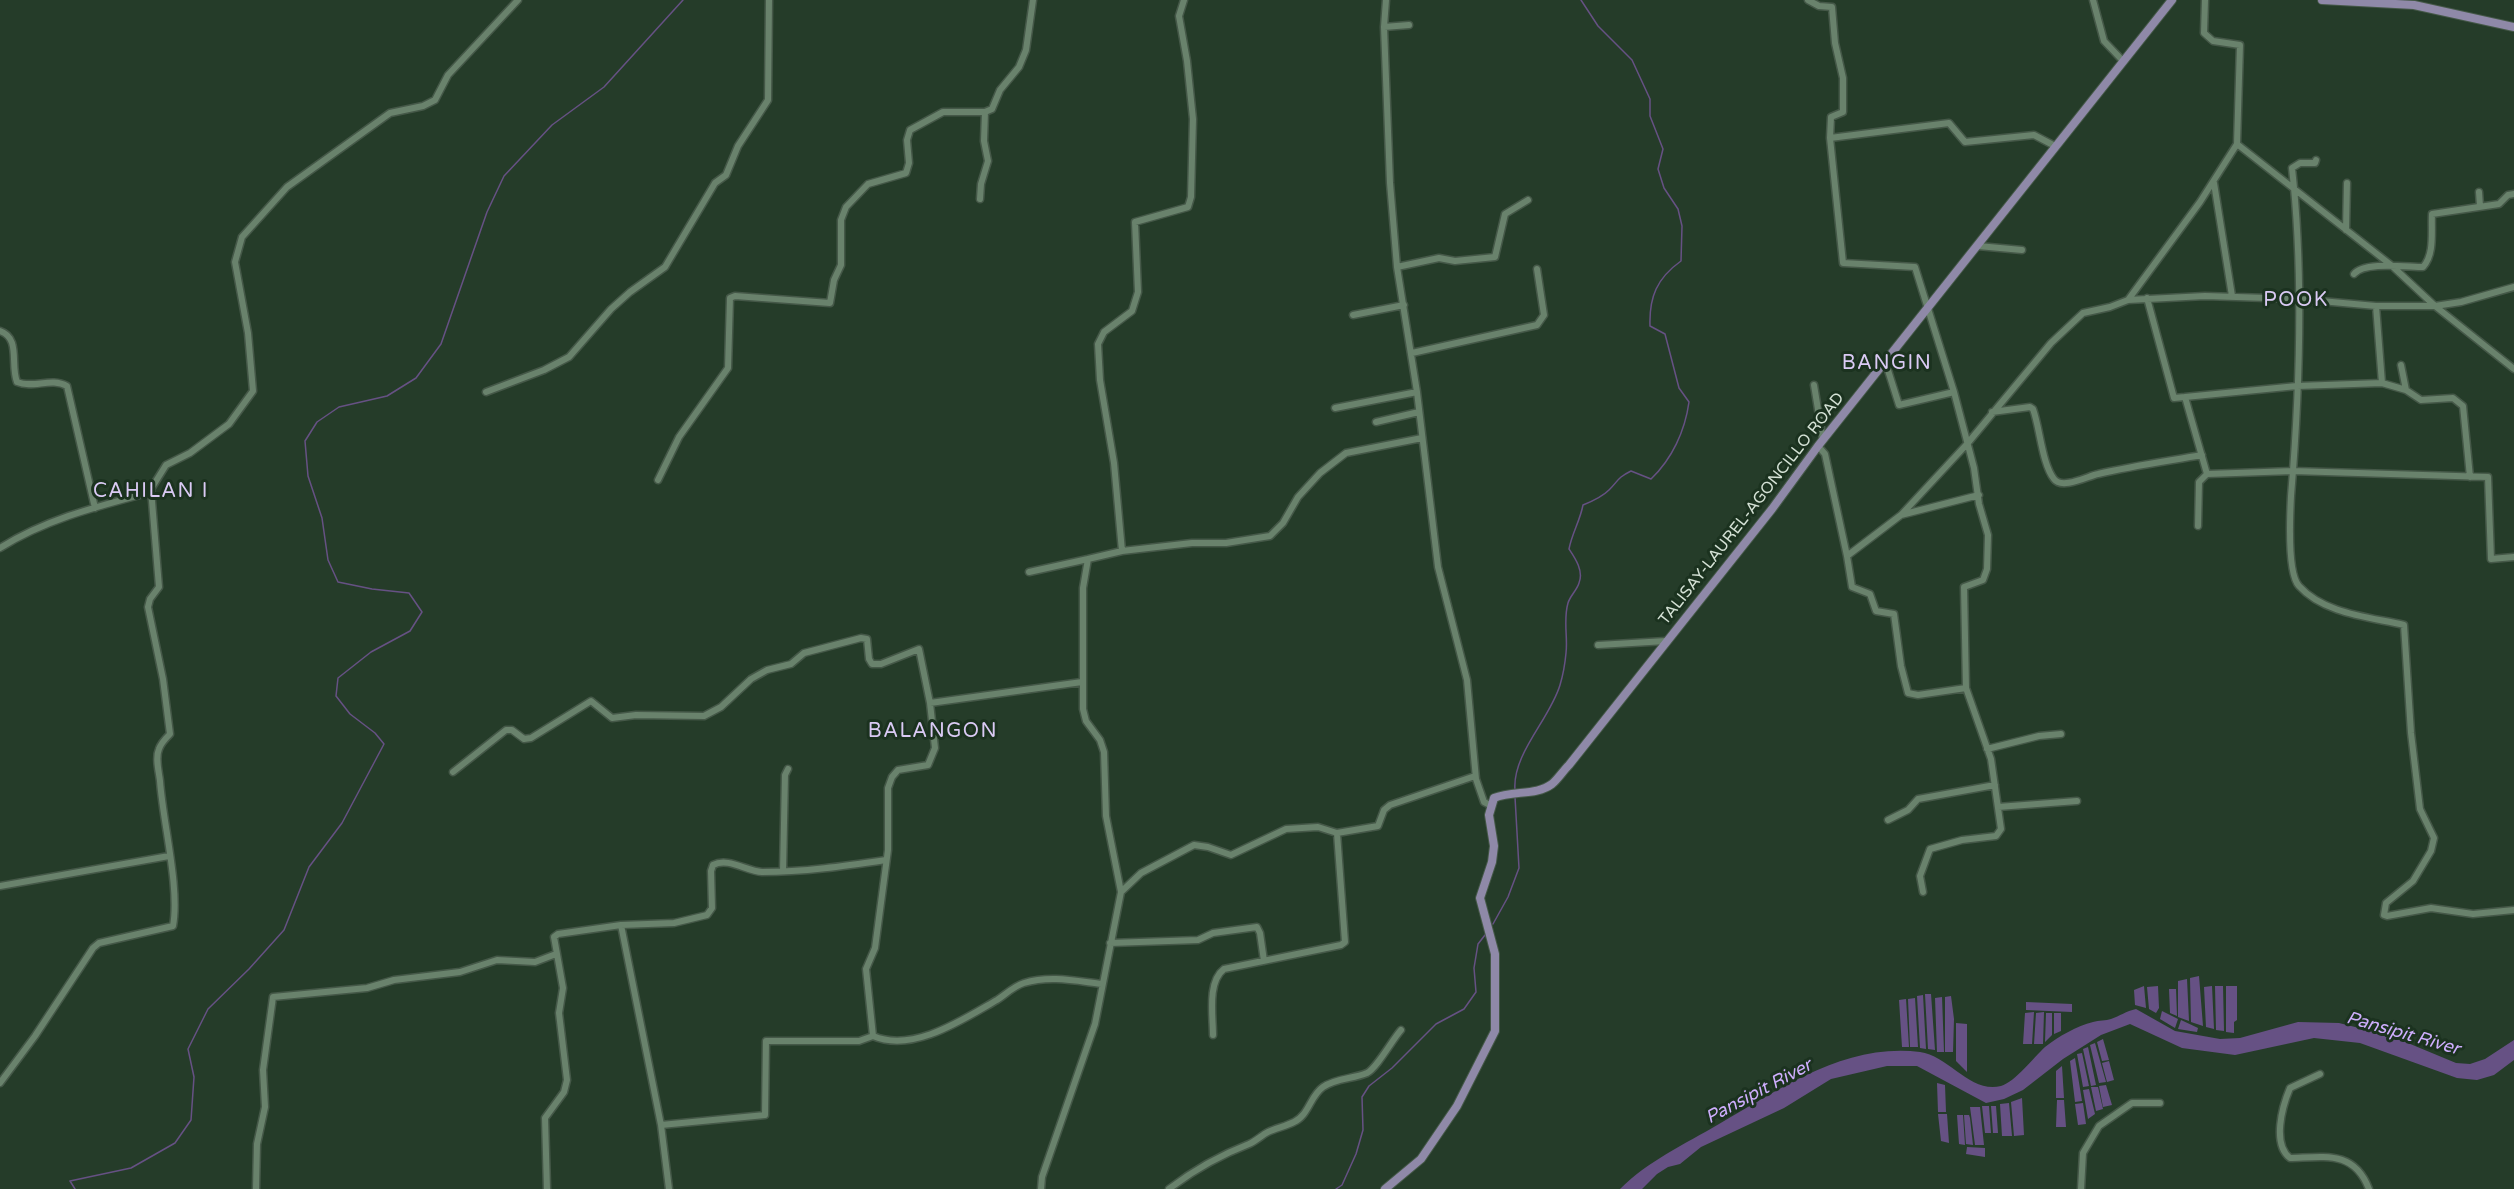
<!DOCTYPE html>
<html>
<head>
<meta charset="utf-8">
<style>
  body { margin:0 }
  canvas { display:block; background:#253c29 }
</style>
</head>
<body>
<canvas width="2514" height="1189"></canvas>
<script>
const ctx = document.querySelector('canvas').getContext('2d');
ctx.lineJoin = 'round';
function fillPath(path, color) { ctx.fillStyle = color; ctx.fill(path, 'evenodd'); }
function trace(path, color, width, dash) { ctx.strokeStyle = color; ctx.lineWidth = width; ctx.lineCap = dash ? 'butt' : 'round'; ctx.setLineDash(dash || []); ctx.stroke(path); }
function label(font, color, halo, rows, align = 'center') {
  ctx.font = font + ' "Varela Round",sans-serif'; ctx.lineWidth = 6; ctx.setLineDash([]); ctx.textBaseline = 'middle'; ctx.strokeStyle = halo; ctx.fillStyle = color; for (const [text, x, y, turn = 0] of rows) {
    ctx.save(); ctx.translate(x, y); ctx.rotate((+turn || 0) * Math.PI / 180); ctx.textAlign = isNaN(turn) ? turn : align; if (halo) ctx.strokeText(text, 0, 0); ctx.fillText(text, 0, 0); ctx.restore();
  }
}
fillPath(new Path2D(`
  M 2199,976 L 2203,1026 L 2191,1022 L 2190,978 Z
  M 2187,979 L 2189,1021 L 2178,1017 L 2178,981 Z
  M 2144,986 L 2146,1008 L 2135,1005 L 2134,990 Z
  M 2158,986 L 2159,1008 L 2156,1013 L 2149,1009 L 2147,987 Z
  M 2212,986 L 2214,1029 L 2206,1027 L 2204,987 Z
  M 2215,986 L 2223,986 L 2224,1031 L 2216,1030 Z
  M 2226,986 L 2237,986 L 2237,1020 L 2234,1022 L 2234,1033 L 2226,1032 Z
  M 2169,989 L 2176,989 L 2177,1016 L 2170,1013 Z
  M 1925,994 L 1931,994 L 1935,1050 L 1928,1049 Z
  M 1923,995 L 1926,1049 L 1920,1048 L 1917,996 Z
  M 1951,996 L 1954,1019 L 1953,1052 L 1945,1052 L 1945,997 Z
  M 1942,997 L 1944,1052 L 1937,1052 L 1935,998 Z
  M 1915,998 L 1918,1047 L 1910,1047 L 1908,999 Z
  M 1906,999 L 1909,1047 L 1902,1047 L 1899,1000 Z
  M 2026,1002 L 2072,1004 L 2072,1012 L 2026,1010 Z
  M 2136,1009 L 2175,1031 L 2220,1039 L 2240,1038 L 2298,1022 L 2339,1023 L 2391,1036 L 2456,1063 L 2470,1064 L 2485,1059 L 2514,1040 L 2514,1060 L 2494,1075 L 2477,1080 L 2457,1078 L 2360,1043 L 2314,1038 L 2235,1055 L 2182,1048 L 2130,1024 L 2101,1035 L 2063,1059 L 2023,1090 L 2004,1099 L 1986,1103 L 1917,1066 L 1887,1066 L 1831,1079 L 1784,1108 L 1701,1147 L 1680,1164 L 1668,1167 L 1657,1174 L 1642,1189 L 1620,1189 C 1648,1161 1685,1144 1719,1124 C 1781,1089 1844,1043 1920,1052 C 1949,1056 1971,1094 2001,1086 C 2015,1082 2034,1057 2045,1047 C 2059,1036 2077,1026 2093,1022 C 2099,1020 2106,1021 2111,1019 C 2120,1016 2126,1011 2136,1009 Z
  M 2162,1011 L 2178,1019 L 2175,1028 L 2160,1019 Z
  M 2034,1012 L 2032,1044 L 2023,1044 L 2025,1013 Z
  M 2044,1012 L 2043,1044 L 2034,1044 L 2036,1013 Z
  M 2046,1013 L 2052,1013 L 2052,1035 L 2045,1042 Z
  M 2054,1013 L 2061,1013 L 2061,1031 L 2054,1034 Z
  M 2181,1020 L 2198,1028 L 2197,1032 L 2178,1029 Z
  M 1956,1023 L 1967,1024 L 1967,1072 L 1956,1061 Z
  M 2103,1039 L 2109,1060 L 2102,1061 L 2097,1042 Z
  M 2095,1043 L 2106,1082 L 2099,1083 L 2090,1045 Z
  M 2088,1047 L 2096,1085 L 2091,1086 L 2083,1049 Z
  M 2082,1053 L 2089,1086 L 2083,1087 L 2077,1054 Z
  M 2075,1058 L 2082,1101 L 2075,1102 L 2070,1061 Z
  M 2109,1061 L 2114,1080 L 2107,1082 L 2102,1063 Z
  M 2062,1066 L 2064,1098 L 2056,1098 L 2056,1071 Z
  M 1937,1083 L 1945,1085 L 1946,1112 L 1938,1112 Z
  M 2106,1085 L 2112,1105 L 2103,1107 L 2099,1086 Z
  M 2091,1087 L 2098,1087 L 2103,1109 L 2096,1111 Z
  M 2089,1089 L 2095,1114 L 2088,1119 L 2083,1090 Z
  M 2022,1098 L 2024,1135 L 2014,1136 L 2011,1102 Z
  M 2057,1100 L 2064,1100 L 2066,1127 L 2056,1127 Z
  M 2009,1103 L 2012,1136 L 2002,1136 L 2000,1104 Z
  M 2083,1103 L 2086,1124 L 2078,1125 L 2075,1104 Z
  M 1982,1106 L 1989,1106 L 1991,1133 L 1985,1133 Z
  M 1991,1106 L 1996,1106 L 1998,1133 L 1993,1133 Z
  M 1970,1107 L 1980,1107 L 1984,1145 L 1975,1145 Z
  M 1938,1114 L 1947,1114 L 1949,1143 L 1941,1141 Z
  M 1957,1115 L 1963,1115 L 1965,1145 L 1959,1144 Z
  M 1964,1115 L 1969,1115 L 1970,1118 L 1973,1145 L 1966,1144 Z
  M 1967,1147 L 1985,1148 L 1985,1157 L 1966,1154 Z`), '#665184');
trace(new Path2D(`
  M 1515,790 C 1512,754 1550,719 1560,685 C 1563,675 1565,664 1566,653 C 1568,637 1563,620 1568,603 C 1570,596 1577,590 1579,583 C 1584,571 1575,558 1569,549 C 1572,533 1580,521 1583,505 C 1593,501 1602,497 1609,490 C 1619,480 1617,478 1631,471 L 1651,479 C 1672,459 1685,431 1689,402 L 1679,388 L 1665,334 L 1650,326 C 1649,297 1657,278 1681,261 L 1682,226 L 1678,209 L 1664,188 L 1658,169 L 1663,149 L 1650,116 L 1650,99 L 1632,60 L 1598,26 L 1581,0
  M 1493,924 L 1508,897 L 1519,868 L 1515,797
  M 75,1189 L 70,1181 L 131,1168 L 175,1143 L 191,1120 L 194,1077 L 188,1049 L 208,1009 L 249,969 L 284,930 L 309,867 L 342,823 L 384,744 L 375,733 L 350,714 L 336,696 L 338,678 L 371,652 L 410,631 L 422,612 L 409,593 L 372,589 L 338,582 L 328,560 L 322,518 L 308,476 L 305,441 L 317,422 L 339,407 L 387,396 L 416,378 L 441,344 L 487,212 L 504,176 L 552,125 L 604,87 L 683,0
  M 1336,1189 L 1342,1185 L 1356,1154 L 1363,1130 L 1362,1097 L 1369,1086 L 1392,1068 L 1436,1024 L 1464,1009 L 1476,992 L 1474,968 L 1478,944 L 1485,935`), '#665184', 1.5);
const minor = new Path2D(`
  M 1386,0 L 1384,27 L 1390,183 L 1397,267 L 1417,392 L 1438,567 L 1467,680 L 1476,779 L 1484,802 L 1490,805
  M 1808,0 L 1819,6 L 1832,7 L 1835,43 L 1843,78 L 1843,112 L 1831,117 L 1830,138 L 1843,263 L 1915,267 L 1954,392
  M 2093,0 L 2104,41 L 2123,61
  M 2205,0 L 2204,33 L 2213,41 L 2240,45 L 2237,144 L 2391,265 L 2435,306 L 2514,369
  M 1384,27 L 1409,25
  M 1830,138 L 1949,123 L 1965,142 L 2034,135 L 2055,146
  M 2316,160 L 2315,163 L 2300,163 L 2292,168 C 2304,276 2300,388 2291,496 C 2290,515 2287,573 2299,586 C 2324,614 2370,617 2404,625 L 2411,733 L 2420,809 L 2434,838 L 2431,851 L 2413,881 L 2386,903 L 2384,915 L 2387,916 L 2431,908 L 2473,914 L 2514,910
  M 2214,183 L 2232,296
  M 2479,192 L 2480,206
  M 980,199 L 981,184 L 988,161 L 984,141 L 985,112 L 992,109 L 1000,90 L 1019,67 L 1026,50 L 1033,0
  M 2346,230 L 2347,183
  M 1978,246 L 2022,250
  M 1397,267 L 1439,258 L 1455,261 L 1495,257 L 1505,214 L 1528,200
  M 2354,274 C 2364,261 2407,267 2423,267 C 2435,254 2431,231 2432,214 L 2499,204 L 2508,195 L 2514,194
  M 2147,298 L 2174,398 L 2185,397 L 2207,474 L 2199,482 L 2198,526
  M 2128,300 L 2200,202 L 2237,144
  M 2376,306 L 2382,383
  M 1353,315 L 1404,305
  M 0,331 C 21,338 10,365 17,382 C 33,389 51,377 67,386 L 95,508
  M 1412,353 L 1537,325 L 1544,315 L 1537,269
  M 2401,365 L 2406,390
  M 1814,385 L 1823,440
  M 486,392 L 544,370 L 569,357 L 611,309 L 630,292 L 665,267 L 715,183 L 726,175 L 738,146 L 768,100 L 769,0
  M 2185,397 L 2297,386 L 2382,383 L 2406,390 L 2421,400 L 2453,398 L 2463,406 L 2470,477
  M 1335,408 L 1417,392
  M 1992,412 L 2030,407 L 2033,409 C 2040,428 2042,464 2054,479 C 2062,490 2088,476 2098,474 C 2132,466 2168,461 2202,455
  M 1376,422 L 1419,412
  M 1818,446 L 1825,454 L 1847,556 L 1852,587 L 1870,594 L 1876,611 L 1894,614 L 1901,666 L 1908,693 L 1918,695 L 1966,688 L 1964,587 L 1983,580 L 1987,569 L 1988,535 L 1979,504 L 1974,468 L 1954,392 L 1899,405 L 1886,364
  M 2207,474 L 2293,471 L 2488,477 L 2491,559 L 2514,557
  M 658,480 L 679,437 L 728,368 L 730,298 L 735,296 L 830,303 L 834,280 L 841,265 L 841,220 L 846,207 L 868,184 L 906,173 L 909,163 L 907,140 L 910,130 L 943,112 L 985,112
  M 1901,515 L 1979,495
  M 0,548 C 46,519 99,506 151,492
  M 1122,551 L 1114,463 L 1100,380 L 1098,344 L 1104,332 L 1132,311 L 1138,292 L 1135,222 L 1188,207 L 1191,197 L 1193,119 L 1187,61 L 1179,16 L 1184,0
  M 1847,556 L 1901,515 L 1967,444 L 2051,343 L 2083,313 L 2110,307 L 2128,300 L 2205,296 L 2299,299 L 2376,306 L 2435,306 L 2461,302 L 2514,287
  M 1029,572 L 1088,559
  M 1598,645 L 1666,641
  M 930,703 L 1082,682
  M 1987,749 L 2039,736 L 2061,734
  M 453,772 L 506,730 L 512,730 L 524,739 L 531,738 L 591,701 L 612,718 L 636,715 L 704,716 L 721,707 L 751,679 L 767,670 L 791,664 L 804,653 L 861,638 L 867,639 L 869,659 L 872,664 L 881,664 L 919,649 L 930,703 L 935,748 L 928,765 L 898,770 L 892,777 L 888,788 L 888,850 L 875,948 L 866,969 L 873,1036 L 859,1041 L 766,1041 L 765,1115 L 661,1125
  M 1998,807 L 2077,801
  M 1888,820 L 1908,810 L 1918,799 L 1995,785
  M 783,871 L 785,775 L 788,769
  M 0,886 L 169,856
  M 1121,892 L 1141,873 L 1194,845 L 1208,847 L 1231,855 L 1286,829 L 1318,827 L 1337,833 L 1378,826 L 1384,810 L 1390,805 L 1475,776
  M 1923,892 L 1920,876 L 1930,849 L 1962,840 L 1996,836 L 2001,829 L 1991,759 L 1966,688
  M 621,925 L 674,923 L 707,915 L 712,908 L 711,871 L 713,865 C 728,857 746,871 762,872 C 804,872 845,866 886,860
  M 1110,943 L 1198,940 L 1213,933 L 1257,927 L 1260,933 L 1264,961
  M 1213,1035 C 1213,1016 1207,982 1224,969 L 1341,945 L 1345,942 L 1337,833
  M 873,1036 C 913,1053 962,1020 997,1000 C 1006,994 1014,986 1024,983 C 1050,975 1076,981 1102,984
  M 2320,1074 L 2290,1088 C 2282,1107 2272,1144 2290,1158 C 2325,1157 2354,1150 2369,1189
  M 0,1083 L 35,1036 L 93,948 L 99,943 L 173,926 C 180,888 163,823 160,781 C 159,772 155,758 159,749 C 161,743 166,738 170,734 L 163,679 L 148,607 L 150,599 L 159,587 L 151,489 L 166,465 L 190,453 L 229,424 L 253,391 L 248,333 L 235,262 L 242,237 L 287,187 L 390,113 L 423,106 L 435,100 L 448,75 L 518,0
  M 256,1189 L 257,1144 L 265,1107 L 263,1070 L 273,997 L 367,988 L 394,980 L 460,972 L 497,960 L 535,962 L 556,954
  M 547,1189 L 545,1118 L 564,1092 L 567,1080 L 559,1013 L 563,988 L 554,937 L 558,934 L 621,925 L 661,1125 L 669,1189
  M 1041,1189 L 1042,1177 L 1095,1024 L 1121,892 L 1106,816 L 1104,752 L 1100,740 L 1086,721 L 1083,709 L 1083,588 L 1088,559 L 1122,551 L 1192,543 L 1226,543 L 1270,536 L 1283,523 L 1298,497 L 1320,473 L 1346,453 L 1422,438
  M 1169,1189 C 1195,1169 1218,1156 1249,1144 C 1256,1141 1262,1135 1268,1132 C 1277,1128 1286,1126 1294,1122 C 1309,1115 1310,1096 1323,1087 C 1336,1078 1353,1079 1367,1073 C 1377,1068 1392,1040 1401,1030
  M 2081,1189 L 2083,1153 L 2099,1126 L 2132,1103 L 2160,1103`);
const major = new Path2D(`
  M 2322,0 L 2414,5 L 2514,27
  M 1385,1189 L 1421,1159 L 1457,1106 L 1495,1031 L 1495,954 L 1480,898 L 1492,862 L 1494,846 L 1489,815 L 1494,798 C 1513,790 1536,796 1552,784 C 1558,779 1563,771 1569,765 L 1772,509 L 1818,446 L 2172,0`);
trace(minor, '#455848', 9);
trace(major, '#455848', 10);
trace(minor, '#69826c', 6);
trace(major, '#8f89a8', 8);
label('16px', '#d5e2d6', '#1b321f', [
  ["TALISAY-LAUREL-AGONCILLO ROAD",1752,509,-52]
]);
label('italic 18px', '#ceaefd', '#1b321f', [
  ["Pansipit River",2403,1034,16],
  ["Pansipit River",1759,1092,-28]
]);
ctx.letterSpacing = '1.5px';
label('20px', '#dacaf4', '#1b321f', [
  ["POOK",2296,301],
  ["BANGIN",1887,364],
  ["CAHILAN I",151,492],
  ["BALANGON",933,732]
]);
ctx.letterSpacing = '0px';
</script>
</body>
</html>
